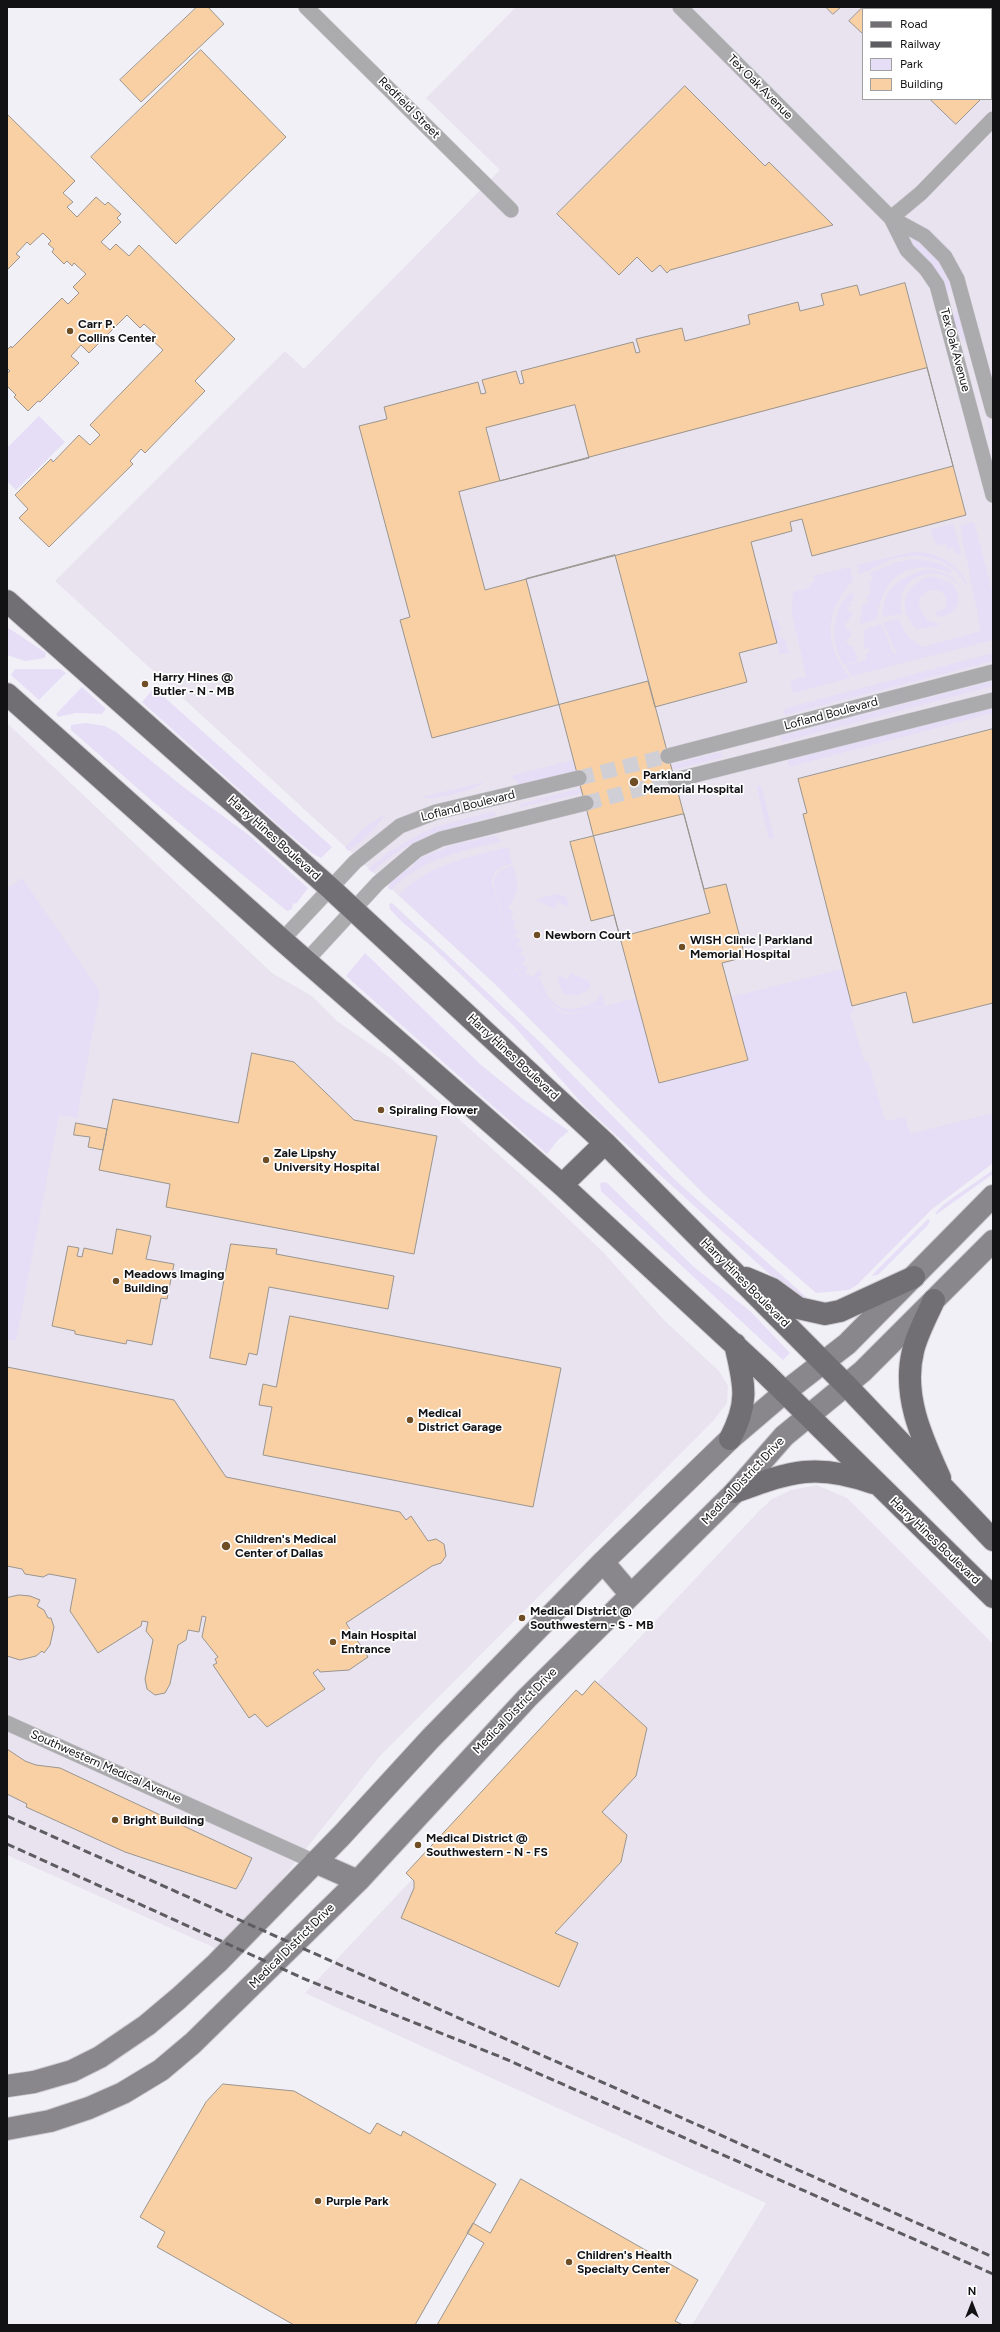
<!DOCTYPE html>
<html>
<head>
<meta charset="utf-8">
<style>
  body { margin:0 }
  #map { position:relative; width:1000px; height:2332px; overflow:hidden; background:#f2f0f7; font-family:Figtree,sans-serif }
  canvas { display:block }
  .frame { position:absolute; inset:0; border:8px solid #121114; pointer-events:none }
  .legend { position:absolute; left:862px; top:8px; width:130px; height:92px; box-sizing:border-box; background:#fff; border:1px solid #a0a0a1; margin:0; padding:5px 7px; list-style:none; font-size:12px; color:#121114 }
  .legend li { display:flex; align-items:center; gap:8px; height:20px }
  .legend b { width:20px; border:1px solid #a0a0a1 }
  .north { position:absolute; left:952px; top:2284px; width:40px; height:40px; -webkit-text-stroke:3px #fff; paint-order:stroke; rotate:0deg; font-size:11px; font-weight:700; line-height:16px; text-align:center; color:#121114 }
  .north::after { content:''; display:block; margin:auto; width:14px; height:18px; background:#121114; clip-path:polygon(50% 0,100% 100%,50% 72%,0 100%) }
</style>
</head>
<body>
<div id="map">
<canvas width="1000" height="2332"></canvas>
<div class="frame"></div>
<ul class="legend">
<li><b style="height:5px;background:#716f74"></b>Road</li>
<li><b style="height:5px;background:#5d5c60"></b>Railway</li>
<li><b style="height:11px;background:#e6ddf6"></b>Park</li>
<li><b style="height:11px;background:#f9d0a3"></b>Building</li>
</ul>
<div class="north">N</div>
</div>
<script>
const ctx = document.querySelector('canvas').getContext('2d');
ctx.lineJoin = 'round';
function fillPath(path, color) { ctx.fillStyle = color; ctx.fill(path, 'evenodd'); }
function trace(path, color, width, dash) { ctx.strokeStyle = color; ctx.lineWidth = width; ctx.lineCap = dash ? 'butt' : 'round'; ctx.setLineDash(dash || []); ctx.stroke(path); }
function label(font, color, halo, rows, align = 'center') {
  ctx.font = font + ' Figtree,sans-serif'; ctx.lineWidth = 3.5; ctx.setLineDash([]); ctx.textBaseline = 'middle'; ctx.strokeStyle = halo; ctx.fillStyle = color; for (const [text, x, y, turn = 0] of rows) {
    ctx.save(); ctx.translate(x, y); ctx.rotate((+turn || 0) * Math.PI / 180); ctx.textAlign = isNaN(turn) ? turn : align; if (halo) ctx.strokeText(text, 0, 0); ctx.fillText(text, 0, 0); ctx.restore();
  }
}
fillPath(new Path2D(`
  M 516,7 L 993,7 L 993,1163 L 932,1209 L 849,1290 L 805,1283 L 705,1195 L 495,984 L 55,581 L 285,351 L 304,369 L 500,170 L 426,98 ZM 863,9 L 991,9 L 991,99 L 863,99 Z
  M 7,723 L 272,973 L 312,996 L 337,1021 L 393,1060 L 537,1189 L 603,1252 L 664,1320 L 719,1371 L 728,1386 L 727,1403 L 714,1420 L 379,1757 L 224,1952 L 7,1855 Z
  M 817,1485 L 847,1498 L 993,1644 L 993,2325 L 692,2325 L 766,2203 L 305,1993 L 758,1512 L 772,1499 L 791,1490 Z`), '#e9e3f0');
fillPath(new Path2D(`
  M 913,237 L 916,237 L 945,266 L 955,287 L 948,294 L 944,284 L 913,247 L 911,242 Z
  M 958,310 L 993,435 L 993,442 L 969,348 C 961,338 953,326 954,313 Z
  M 39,416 L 65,442 L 16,490 L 7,481 L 7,448 Z
  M 974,522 L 993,594 L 993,640 L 852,676 L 845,666 L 866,660 L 865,654 L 869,653 L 868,648 L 864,649 L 864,630 L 881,624 L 893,653 L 897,654 L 883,623 L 898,619 L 908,637 L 922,647 L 981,631 L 960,526 Z
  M 953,524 L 961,553 L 956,554 L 953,548 L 948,549 L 946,544 L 936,545 L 931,529 Z
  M 913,552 C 938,552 957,563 968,584 L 966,585 C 952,557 918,551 890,560 C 879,564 870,571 859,574 L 857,565 Z
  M 912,559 C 923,560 949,562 953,574 C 912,556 881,575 877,619 L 861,624 L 860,619 L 863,604 L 869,603 L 867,596 L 871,593 L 869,582 L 873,580 L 870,573 L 898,562 Z
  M 850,567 L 853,580 C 824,613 823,643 850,678 L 793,693 L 790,681 L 806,676 L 792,614 L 793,592 L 811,587 L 810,583 L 815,582 L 813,576 Z
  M 925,570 C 940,570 953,573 960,587 C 946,569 917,568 904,589 C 899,596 901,606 901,614 L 883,617 C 881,589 901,577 925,570 Z
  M 931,576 L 952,583 C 964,600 959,613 939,617 L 932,609 L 936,612 L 946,608 L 946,597 L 941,591 L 929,590 L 920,597 L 919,607 L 927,620 L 940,624 L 934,627 L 916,629 C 896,607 904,585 931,576 Z
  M 853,592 L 854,601 L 850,602 L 851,606 L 847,607 L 849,611 L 852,611 L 852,616 L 848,618 L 849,622 L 845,623 L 846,630 L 850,630 L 851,637 L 846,639 L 848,646 L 853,646 L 858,661 L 843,665 C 841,659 838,653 836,647 C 832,632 836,599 853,592 Z
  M 771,620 L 777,620 L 781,629 L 777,631 L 780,639 L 785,638 L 789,653 L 780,654 Z
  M 7,627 L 46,653 L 45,658 L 25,661 L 7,655 Z
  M 993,653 L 993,661 L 785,715 L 783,709 Z
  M 15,669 L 60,669 L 66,673 L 39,700 L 11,675 Z
  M 993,681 L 993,686 L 782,742 L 780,736 Z
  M 82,687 L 106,709 L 102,714 L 76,713 L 58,717 L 56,714 Z
  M 154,688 L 332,847 L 321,858 L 313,854 L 283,829 L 142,702 Z
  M 993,705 L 993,713 L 789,767 L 788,760 Z
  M 86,723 L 105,726 L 116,732 L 182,786 L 250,836 L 308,888 L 296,904 L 293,903 L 292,909 L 287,911 L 152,801 L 71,730 L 71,725 Z
  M 721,752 L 722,757 L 672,770 L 670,765 Z
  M 573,760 L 576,771 L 520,785 L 511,776 Z
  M 484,782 C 477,790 430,802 421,797 Z
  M 756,785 L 761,786 L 774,837 L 772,839 L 769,838 Z
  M 581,788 L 582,793 L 521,807 L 520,806 L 521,804 Z
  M 494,811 L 496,816 C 450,827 407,838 372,872 L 368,869 L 390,851 L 422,833 L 435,827 Z
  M 385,814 C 377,828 362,841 348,851 L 345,847 L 364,828 Z
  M 494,836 L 502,841 C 462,851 421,859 391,890 L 388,888 L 392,878 L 405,868 L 407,870 L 414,866 L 413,863 L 417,859 L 453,845 Z
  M 508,847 L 512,864 C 501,866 493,870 492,882 L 516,971 L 553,1007 L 564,1014 L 574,1014 L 636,998 L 659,1083 L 748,1060 L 731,997 L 843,969 L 854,1012 L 850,1013 L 864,1061 L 868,1061 L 885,1121 L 905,1117 L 910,1134 L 993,1113 L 993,1163 L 932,1209 L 857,1285 L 849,1290 L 816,1293 L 705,1195 L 495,984 L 399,895 C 428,864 468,858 508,847 Z
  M 513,865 C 518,887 520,889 508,908 L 514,912 L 510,918 L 516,922 L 513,927 L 518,931 L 515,936 L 521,940 L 517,945 L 524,949 L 520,954 L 526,959 L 522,964 L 528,968 L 525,973 L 532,977 L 540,969 L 542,976 L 539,976 L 548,997 L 561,1008 L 574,1009 L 586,1006 L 596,1001 L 602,992 L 605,1005 L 575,1013 L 564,1012 L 551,1004 L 519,973 L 513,960 L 495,889 L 494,880 L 498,872 Z
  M 22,878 L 100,992 L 77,1118 L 59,1115 L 16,1341 L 7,1339 L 7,886 L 10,887 Z
  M 554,894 L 566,896 L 569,905 L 566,906 L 557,902 L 555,909 L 536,900 Z
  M 392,903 L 542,1044 L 674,1179 L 805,1296 L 811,1302 L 811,1304 L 787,1290 L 585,1107 L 515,1027 L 431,946 L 401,921 L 390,909 L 389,904 Z
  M 365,953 L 480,1064 L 524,1100 L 569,1131 L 558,1140 L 547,1154 L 346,976 Z
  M 571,973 L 589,981 L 591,986 C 586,995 572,997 563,993 L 557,978 L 560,976 L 568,980 Z
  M 993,1170 L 993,1174 L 937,1214 L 935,1213 L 944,1204 Z
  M 606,1182 L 695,1268 L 750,1311 L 790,1353 L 783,1360 L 601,1191 L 600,1183 Z
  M 928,1219 L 930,1221 L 927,1226 L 878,1275 L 871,1276 Z`), '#e6ddf6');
const building = new Path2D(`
  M 197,7 L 208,7 L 224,24 L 141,102 L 120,80 Z
  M 826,7 L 841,7 L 833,14 Z
  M 863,7 L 993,7 L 993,87 L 991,89 L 991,9 L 863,9 L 863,34 L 849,21 Z
  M 201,50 L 286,137 L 176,244 L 91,157 Z
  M 685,86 L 765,166 L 769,162 L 833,225 L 670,270 L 667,273 L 660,265 L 652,272 L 637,257 L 619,275 L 557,214 Z
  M 930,99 L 981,99 L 956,124 Z
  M 7,114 L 75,181 L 63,193 L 73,202 L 67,207 L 77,217 L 96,197 L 105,205 L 108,202 L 121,214 L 117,218 L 121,222 L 101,242 L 110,250 L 116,244 L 129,256 L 139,245 L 235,339 L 195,381 L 205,391 L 145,453 L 141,449 L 130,461 L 133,464 L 49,547 L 19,518 L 28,509 L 15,495 L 51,459 L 53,462 L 79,435 L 90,445 L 100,435 L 90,425 L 163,350 L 150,338 L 155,334 L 144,324 L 140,328 L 127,315 L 89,353 L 81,345 L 71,356 L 79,363 L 40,402 L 38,401 L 28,411 L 14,397 L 16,395 L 7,386 L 7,373 L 10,371 L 7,368 L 7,350 L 11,346 L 12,348 L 62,298 L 68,304 L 79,293 L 73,287 L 86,274 L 74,263 L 72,266 L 67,261 L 64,264 L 52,252 L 54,249 L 48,244 L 51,241 L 43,233 L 30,245 L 27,242 L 16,254 L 20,257 L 7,270 Z
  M 905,283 L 966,515 L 812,556 L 802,519 L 790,522 L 792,531 L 751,542 L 777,643 L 739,653 L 747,682 L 655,707 L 648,681 L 432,738 L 400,620 L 410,617 L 359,426 L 387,419 L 384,407 L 478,382 L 481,394 L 486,393 L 482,380 L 516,371 L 520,384 L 524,383 L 521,371 L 633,342 L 636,353 L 640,352 L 636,339 L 682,328 L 685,341 L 750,324 L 748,315 L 798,302 L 800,311 L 824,305 L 821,294 L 857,285 L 860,295 Z
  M 927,368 L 953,466 L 485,590 L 459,492 Z
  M 575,405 L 589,458 L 500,481 L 486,428 Z
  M 615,555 L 710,913 L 620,937 L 526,579 Z
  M 993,729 L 993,1003 L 913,1023 L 906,992 L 852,1006 L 803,814 L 807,813 L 798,779 Z
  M 684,814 L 704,889 L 726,884 L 745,957 L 722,963 L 748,1060 L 659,1083 L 614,915 L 591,921 L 570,842 Z
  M 252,1053 L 294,1062 L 354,1120 L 437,1136 L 414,1254 L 166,1207 L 170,1184 L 99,1170 L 113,1099 L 238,1123 Z
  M 76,1123 L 107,1129 L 103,1150 L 88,1147 L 90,1137 L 74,1135 Z
  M 117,1229 L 151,1236 L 146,1259 L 174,1264 L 167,1299 L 161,1298 L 152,1345 L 127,1340 L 126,1344 L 75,1334 L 75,1331 L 52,1326 L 68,1246 L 79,1248 L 77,1256 L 82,1257 L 84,1248 L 112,1254 Z
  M 231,1244 L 277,1249 L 276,1254 L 394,1276 L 388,1309 L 269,1287 L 257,1355 L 249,1353 L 246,1365 L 210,1358 Z
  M 290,1316 L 561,1368 L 533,1507 L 263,1455 L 272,1407 L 259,1405 L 263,1384 L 276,1387 Z
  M 7,1367 L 174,1400 L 226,1477 L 400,1512 L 406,1520 L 411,1516 L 428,1541 L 436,1539 L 444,1544 L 446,1556 L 441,1563 L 432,1566 L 346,1623 L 368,1657 L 349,1670 L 320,1672 L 318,1669 L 313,1673 L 325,1689 L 267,1727 L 255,1714 L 249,1718 L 213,1665 L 217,1663 L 215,1659 L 218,1657 L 202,1637 L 206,1617 L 202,1616 L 199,1632 L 188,1630 L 186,1640 L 178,1645 L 170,1684 L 165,1693 L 155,1695 L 147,1689 L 145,1679 L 153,1640 L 146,1631 L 148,1622 L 142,1621 L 141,1626 L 98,1653 L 70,1611 L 76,1579 L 49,1574 L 43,1577 L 25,1574 L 22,1569 L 7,1566 Z
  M 19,1595 L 30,1596 L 40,1600 L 37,1606 L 44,1610 L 48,1618 L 51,1618 L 54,1627 L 50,1645 L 44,1653 L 42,1651 L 36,1656 L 20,1660 L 7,1656 L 7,1598 Z
  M 595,1681 L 647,1728 L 636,1776 L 602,1812 L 627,1835 L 621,1862 L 555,1933 L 578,1943 L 559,1987 L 401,1918 L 414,1888 L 414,1881 L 406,1873 L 576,1690 L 582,1695 Z
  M 7,1749 L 25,1761 L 36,1765 L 60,1768 L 252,1858 L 242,1879 L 236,1889 L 125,1852 L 26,1807 L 27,1804 L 7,1794 Z
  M 223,2084 L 294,2091 L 370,2134 L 377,2123 L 401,2136 L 403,2131 L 496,2184 L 415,2325 L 294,2325 L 157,2247 L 165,2232 L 140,2217 L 206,2102 Z
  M 521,2179 L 698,2280 L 675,2321 L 683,2325 L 437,2325 L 484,2243 L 467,2233 L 473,2223 L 490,2233 Z`);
fillPath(building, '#f9d0a3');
trace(building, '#9a9590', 1);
trace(new Path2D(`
  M 579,778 L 668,756
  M 586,803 L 675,780`), '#d0cfd5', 15, [15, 8]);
const minor = new Path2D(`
  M 306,7 L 511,210
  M 680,7 L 891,218 L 924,236 L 945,257 L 957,279 L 993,411
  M 891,218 L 907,250 L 926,269 L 937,285 L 993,495
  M 891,218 L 921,193 L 993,119
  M 668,756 L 993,672
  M 675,780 L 993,700
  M 282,940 L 355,862 L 400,826 L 436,812 L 579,778
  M 306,961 L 378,883 L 417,850 L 441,839 L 586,803
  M 7,1723 L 315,1862`);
const secondary = new Path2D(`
  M 603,1562 L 631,1595
  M 315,1862 L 358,1881
  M 7,2086 L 34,2082 L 72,2071 L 100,2057 L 147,2025 L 179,1998 L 217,1963 L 342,1835 L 430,1739 L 603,1562 L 730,1439 L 785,1392 L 847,1344 L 993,1196
  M 7,2129 L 50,2121 L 89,2108 L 123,2093 L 161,2070 L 193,2043 L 358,1881 L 527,1698 L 735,1492 L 784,1436 L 863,1371 L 993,1241`);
const primary = new Path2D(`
  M 7,601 L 330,888 L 605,1143 L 846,1385 L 993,1540
  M 7,694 L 282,940 L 562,1185 L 764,1372 L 993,1597
  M 562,1185 L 605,1143
  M 746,1278 L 772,1289 L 798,1308 L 825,1314 L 840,1311 L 914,1277
  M 934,1300 C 927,1316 917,1334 913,1351 C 902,1396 922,1438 940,1478
  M 730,1439 C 750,1401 744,1384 735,1344
  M 735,1492 C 790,1472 815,1462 873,1483`);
trace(minor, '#ceccd3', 16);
trace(secondary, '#ceccd3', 24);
trace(primary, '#ceccd3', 24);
trace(minor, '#abaaad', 15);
trace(secondary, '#89878c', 22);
trace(primary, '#716f74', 22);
trace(new Path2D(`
  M 7,1816 L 993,2257
  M 7,1844 L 307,1980 L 501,2057 L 993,2274`), '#5d5c60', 3, [8, 4]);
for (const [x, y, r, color] of [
  [70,331,4,"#6f4e25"],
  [145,684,4,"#6f4e25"],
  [634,782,5,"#6f4e25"],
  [537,935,4,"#6f4e25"],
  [682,947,4,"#6f4e25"],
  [381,1110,4,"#6f4e25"],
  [266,1160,4,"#6f4e25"],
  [116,1281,4,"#6f4e25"],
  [410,1420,4,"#6f4e25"],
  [226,1546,5,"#6f4e25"],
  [522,1618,4,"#6f4e25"],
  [333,1642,4,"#6f4e25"],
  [115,1820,4,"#6f4e25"],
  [418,1845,4,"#6f4e25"],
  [318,2201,4,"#6f4e25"],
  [569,2262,4,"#6f4e25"]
]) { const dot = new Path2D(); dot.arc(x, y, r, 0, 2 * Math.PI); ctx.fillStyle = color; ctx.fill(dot); trace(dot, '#fff', 1.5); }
label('12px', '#121114', '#fff', [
  ["Tex Oak Avenue",760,87,45],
  ["Redfield Street",409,108,45],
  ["Tex Oak Avenue",955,350,75],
  ["Lofland Boulevard",831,714,-15],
  ["Lofland Boulevard",468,806,-14],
  ["Harry Hines Boulevard",274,838,42],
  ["Harry Hines Boulevard",513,1057,43],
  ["Harry Hines Boulevard",745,1283,45],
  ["Medical District Drive",743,1481,-47],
  ["Harry Hines Boulevard",935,1541,44],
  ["Medical District Drive",515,1711,-46],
  ["Southwestern Medical Avenue",106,1767,24],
  ["Medical District Drive",292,1946,-45]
]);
label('bold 12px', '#121114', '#fff', [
  ["Carr P.",78,324],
  ["Collins Center",78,338],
  ["Harry Hines @",153,677],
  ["Butler - N - MB",153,691],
  ["Parkland",643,775],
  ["Memorial Hospital",643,789],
  ["Newborn Court",545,935],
  ["WISH Clinic | Parkland",690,940],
  ["Memorial Hospital",690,954],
  ["Spiraling Flower",389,1110],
  ["Zale Lipshy",274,1153],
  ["University Hospital",274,1167],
  ["Meadows Imaging",124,1274],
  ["Building",124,1288],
  ["Medical",418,1413],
  ["District Garage",418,1427],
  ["Children's Medical",235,1539],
  ["Center of Dallas",235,1553],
  ["Medical District @",530,1611],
  ["Southwestern - S - MB",530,1625],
  ["Main Hospital",341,1635],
  ["Entrance",341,1649],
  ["Bright Building",123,1820],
  ["Medical District @",426,1838],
  ["Southwestern - N - FS",426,1852],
  ["Purple Park",326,2201],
  ["Children's Health",577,2255],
  ["Specialty Center",577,2269]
], 'left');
</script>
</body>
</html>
